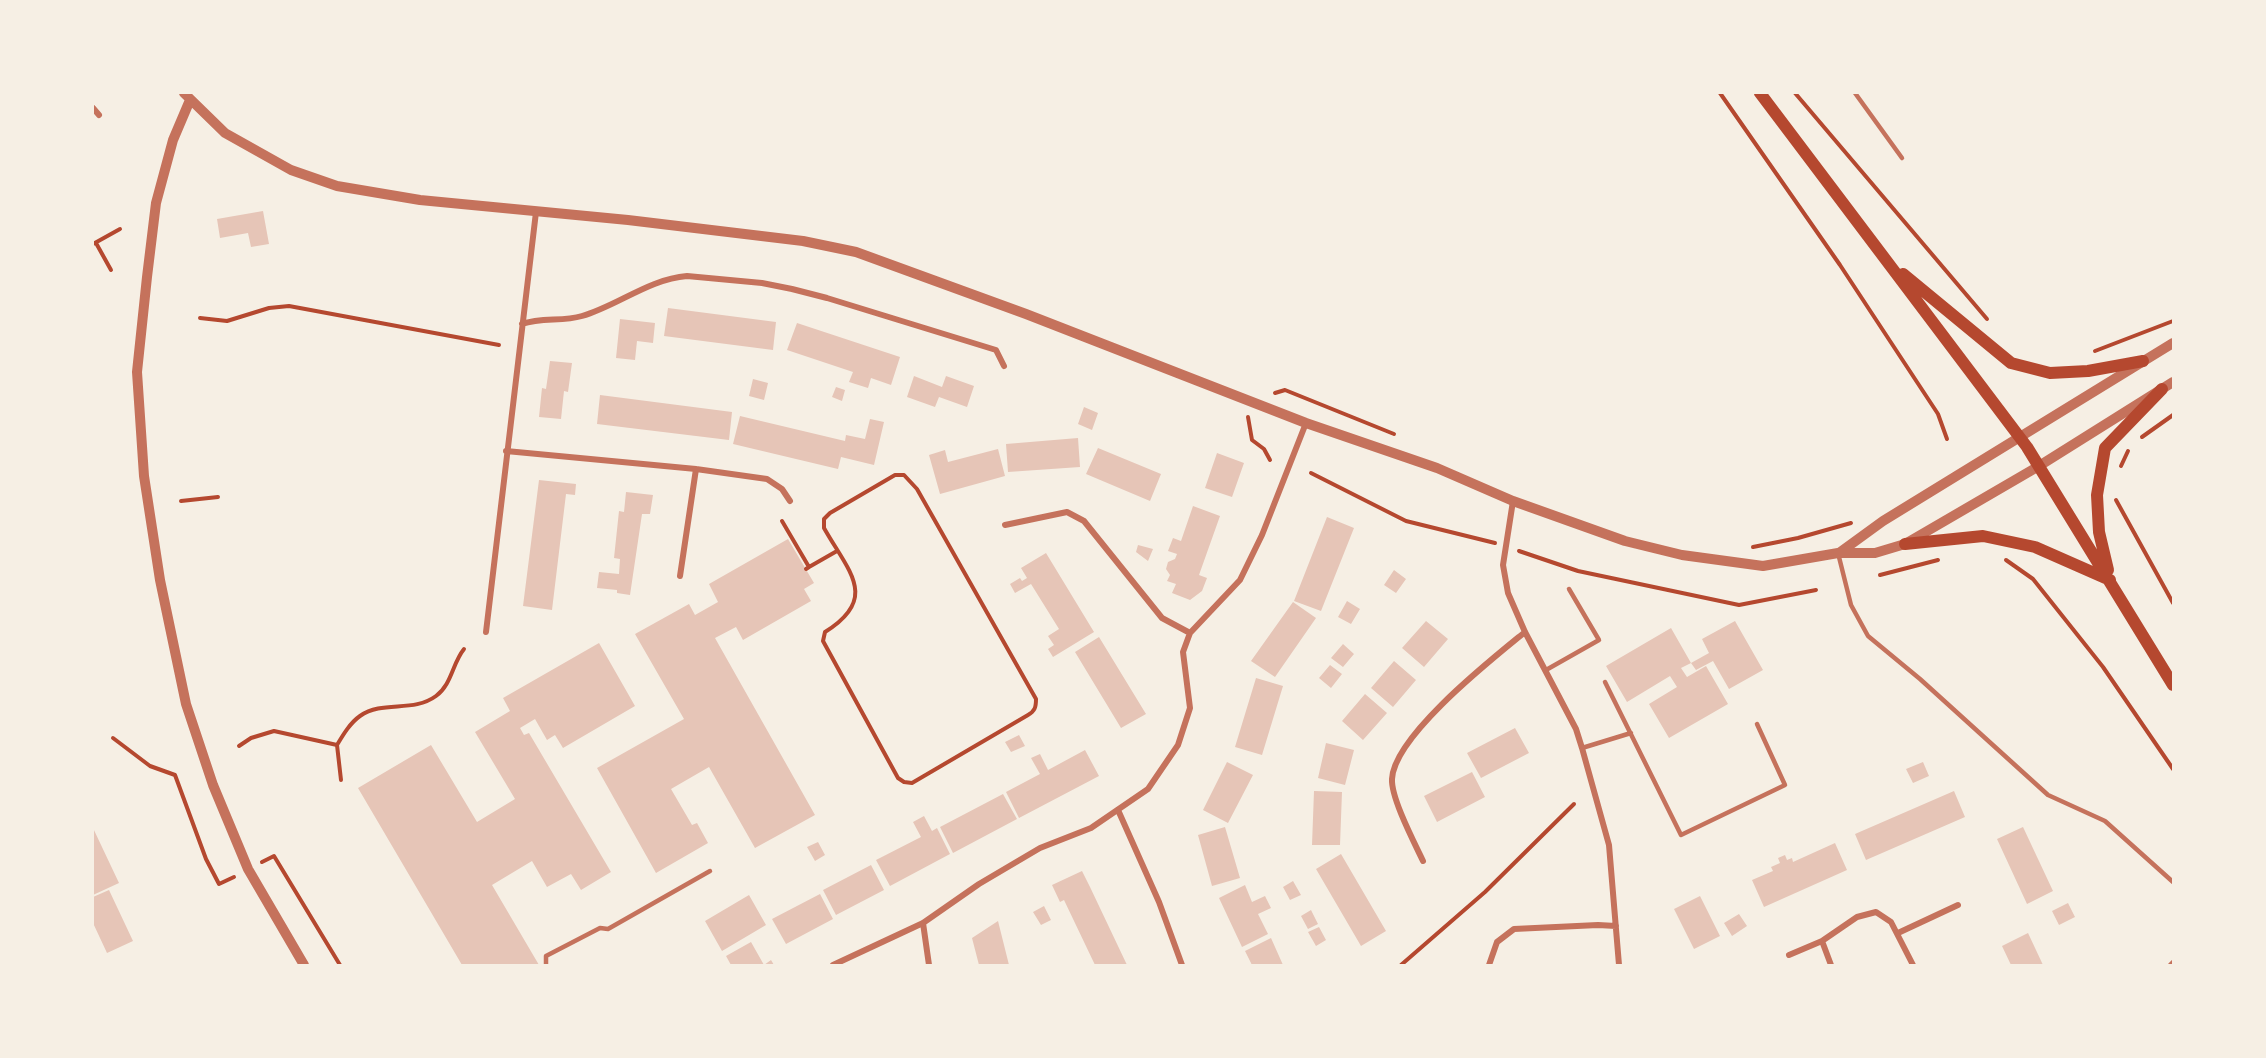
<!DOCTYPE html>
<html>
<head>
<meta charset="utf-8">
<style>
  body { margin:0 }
  #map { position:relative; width:2266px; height:1058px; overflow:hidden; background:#f6efe4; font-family:"Varela Round",sans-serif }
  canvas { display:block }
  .frame { position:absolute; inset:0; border:94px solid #f6efe4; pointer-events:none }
</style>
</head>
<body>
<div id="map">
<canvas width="2266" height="1058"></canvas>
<div class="frame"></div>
</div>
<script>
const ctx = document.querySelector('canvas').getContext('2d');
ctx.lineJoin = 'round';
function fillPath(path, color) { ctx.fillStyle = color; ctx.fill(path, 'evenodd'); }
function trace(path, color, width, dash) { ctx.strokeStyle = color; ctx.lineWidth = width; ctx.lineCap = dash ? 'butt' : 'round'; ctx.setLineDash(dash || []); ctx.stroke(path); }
fillPath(new Path2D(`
  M 263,211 L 269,244 L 251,247 L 248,233 L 220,238 L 217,219 Z
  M 668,308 L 776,322 L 773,350 L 664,336 Z
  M 620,319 L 655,323 L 653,343 L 637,341 L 635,360 L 616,358 Z
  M 797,323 L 900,357 L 891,385 L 871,378 L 868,388 L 849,382 L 853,372 L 787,350 Z
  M 550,361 L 572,363 L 568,392 L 564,391 L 561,419 L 539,417 L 542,388 L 546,389 Z
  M 914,376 L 942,387 L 946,376 L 974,386 L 967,407 L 939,397 L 935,407 L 907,397 Z
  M 753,379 L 768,383 L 764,400 L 749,396 Z
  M 836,387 L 845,390 L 842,401 L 832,397 Z
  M 600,395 L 732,412 L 729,440 L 597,424 Z
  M 1084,407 L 1098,413 L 1092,430 L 1078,424 Z
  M 740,416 L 845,441 L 846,435 L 865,439 L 870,419 L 884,422 L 874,465 L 841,457 L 838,469 L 733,444 Z
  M 1078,438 L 1080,467 L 1008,472 L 1006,444 Z
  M 1098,448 L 1161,474 L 1150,501 L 1086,474 Z
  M 998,449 L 1005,476 L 940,494 L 929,455 L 945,450 L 948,462 Z
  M 1217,453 L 1244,463 L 1232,497 L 1205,488 Z
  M 539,480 L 576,484 L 575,495 L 566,494 L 552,610 L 523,606 Z
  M 626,492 L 653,495 L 650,514 L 642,514 L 630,595 L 617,593 L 617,590 L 597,588 L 599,572 L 619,574 L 620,559 L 614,558 L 619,511 L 624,512 Z
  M 1193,506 L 1220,516 L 1199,575 L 1207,578 L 1202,591 L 1190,600 L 1172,593 L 1176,584 L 1167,581 L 1170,575 L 1166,569 L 1168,562 L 1175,559 L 1177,554 L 1168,551 L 1173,538 L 1181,541 Z
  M 1327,517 L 1354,528 L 1321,611 L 1294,601 Z
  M 788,539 L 814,583 L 804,589 L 811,601 L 743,640 L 736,627 L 715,638 L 815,815 L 755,848 L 709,767 L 671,789 L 692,825 L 697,823 L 708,843 L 656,873 L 597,768 L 684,719 L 635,634 L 689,604 L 695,615 L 718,602 L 709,584 Z
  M 1138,545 L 1153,549 L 1148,561 L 1136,552 Z
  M 1046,553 L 1094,632 L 1053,657 L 1048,649 L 1054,645 L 1048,636 L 1059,629 L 1031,584 L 1015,593 L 1010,584 L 1020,578 L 1022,581 L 1027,578 L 1021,568 Z
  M 1394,570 L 1406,579 L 1396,593 L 1384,585 Z
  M 1347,601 L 1360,609 L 1351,624 L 1338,617 Z
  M 1293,602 L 1316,618 L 1275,677 L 1251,661 Z
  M 1426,621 L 1448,639 L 1424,667 L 1402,648 Z
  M 1735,621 L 1763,670 L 1729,689 L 1713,661 L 1696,670 L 1691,663 L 1709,653 L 1702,639 Z
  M 1671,628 L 1691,663 L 1681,668 L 1687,677 L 1706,666 L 1728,704 L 1669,738 L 1649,704 L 1677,687 L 1670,676 L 1627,702 L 1606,666 Z
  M 1099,637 L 1146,714 L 1121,728 L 1075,652 Z
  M 599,643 L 635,706 L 563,748 L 555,735 L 547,740 L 535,719 L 520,728 L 524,735 L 529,733 L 611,872 L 581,890 L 571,874 L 547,887 L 532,861 L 492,885 L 539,965 L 462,965 L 358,788 L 431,745 L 477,822 L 515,799 L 475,732 L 510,711 L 503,698 Z
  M 1343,644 L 1354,654 L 1343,667 L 1331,658 Z
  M 1394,661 L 1416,680 L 1393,707 L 1371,688 Z
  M 1330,665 L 1342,674 L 1331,688 L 1319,678 Z
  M 1256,678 L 1283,686 L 1262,755 L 1235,747 Z
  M 1365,694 L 1387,713 L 1363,740 L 1342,721 Z
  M 1515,728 L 1529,753 L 1481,778 L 1467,753 Z
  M 1019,735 L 1025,746 L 1011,752 L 1005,742 Z
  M 1326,743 L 1354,750 L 1345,785 L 1318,778 Z
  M 1085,750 L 1099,776 L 1019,818 L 1006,792 L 1040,774 L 1031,758 L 1040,754 L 1048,770 Z
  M 1227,762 L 1253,775 L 1228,823 L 1203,810 Z
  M 1923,762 L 1929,776 L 1913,783 L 1906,769 Z
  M 1472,772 L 1485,797 L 1437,822 L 1424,796 Z
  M 1314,791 L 1342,792 L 1340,845 L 1312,845 Z
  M 1954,791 L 1965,817 L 1866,860 L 1855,834 Z
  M 1003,794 L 1017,819 L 953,853 L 940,827 Z
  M 924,816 L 932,831 L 937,828 L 950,854 L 890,886 L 876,860 L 921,837 L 913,822 Z
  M 1225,827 L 1240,878 L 1212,886 L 1198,835 Z
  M 2023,827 L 2053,891 L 2027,904 L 1997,839 Z
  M 93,828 L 119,883 L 93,895 Z
  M 818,842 L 825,855 L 815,861 L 807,847 Z
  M 1835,843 L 1847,870 L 1764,907 L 1752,880 L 1773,871 L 1771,867 L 1780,863 L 1778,858 L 1785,855 L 1787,860 L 1792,858 L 1793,862 Z
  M 1341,854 L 1386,931 L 1361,946 L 1316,869 Z
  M 871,865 L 884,890 L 836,915 L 823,890 Z
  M 1082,871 L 1090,887 L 1127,965 L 1095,965 L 1064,900 L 1060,902 L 1052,885 Z
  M 1293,881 L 1301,895 L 1290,900 L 1283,887 Z
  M 1245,885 L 1252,902 L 1265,896 L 1271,908 L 1258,914 L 1268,934 L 1242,947 L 1219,898 Z
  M 109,890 L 133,941 L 107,953 L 93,923 L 93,897 Z
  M 820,894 L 833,919 L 786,944 L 772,919 Z
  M 749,895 L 766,925 L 722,951 L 705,921 Z
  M 1700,896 L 1720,936 L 1694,949 L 1674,909 Z
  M 2068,903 L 2075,917 L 2059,925 L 2052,911 Z
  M 1044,906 L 1051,920 L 1041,925 L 1033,912 Z
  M 1311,910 L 1318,924 L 1308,929 L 1301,916 Z
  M 1739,914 L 1747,926 L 1732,936 L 1724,923 Z
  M 998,921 L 1009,965 L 979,965 L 972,938 Z
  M 1319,927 L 1326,940 L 1316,946 L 1308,932 Z
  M 2028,933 L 2043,965 L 2011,965 L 2002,946 Z
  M 1271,938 L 1283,965 L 1252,965 L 1245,951 Z
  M 751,942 L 764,965 L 771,960 L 774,965 L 731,965 L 726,956 Z`), '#e6c5b7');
trace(new Path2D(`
  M 1720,93 L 1840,265 L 1938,414 L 1947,439
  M 1795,93 L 1987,319
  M 96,243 L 111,270
  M 93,244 L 120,229
  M 200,318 L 227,321 L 269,308 L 289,306 L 499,345
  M 2095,351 L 2173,321
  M 1275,393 L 1285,390 L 1394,434
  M 1248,417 L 1252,440 L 1264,449 L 1270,460
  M 2142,437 L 2173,415
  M 2121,466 L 2128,451
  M 1311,473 L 1406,521 L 1495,543
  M 895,475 L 904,475 L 917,489 L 1036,699 C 1036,707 1035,711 1028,715 L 912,783 L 904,782 L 898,778 L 823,641 L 825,632 C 880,598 848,571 824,528 L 824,519 L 830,513 Z
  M 2116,500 L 2173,603
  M 181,501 L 218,497
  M 782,521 L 809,567 L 806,569
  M 1753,547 L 1798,538 L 1851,523
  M 1519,551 L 1578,571 L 1739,605 L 1816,590
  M 2006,560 L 2033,579 L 2103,667 L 2173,769
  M 809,567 L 837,551
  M 1880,575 L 1938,560
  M 113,738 L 150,766 L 175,775 L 206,859 L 219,884 L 234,877
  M 239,746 L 251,738 L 274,731 L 337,745
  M 341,780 L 337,745 C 343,735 350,723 360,716 C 383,700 413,713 436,696 C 452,684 452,664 464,649
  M 262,862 L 274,856 L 340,965
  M 1401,965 L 1485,892 L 1574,804`), '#b5482f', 4);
trace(new Path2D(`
  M 1855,93 L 1902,158
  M 1838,553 L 1851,605 L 1868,636 L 1920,679 L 2048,795 L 2105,821 L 2173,882
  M 1546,670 L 1599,640 L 1569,589
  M 1605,682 L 1681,835 L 1785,785 L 1757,724
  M 1582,748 L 1631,733
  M 546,965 L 546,956 L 600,928 L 608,929 L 710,871
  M 2170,965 L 2173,962`), '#c5725c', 4.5);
trace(new Path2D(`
  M 93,108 L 99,115
  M 522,324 C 542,317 562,322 582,316 C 617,306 649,279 687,276 L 762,283 L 792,289 L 827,298 L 996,350 L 1004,366
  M 506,451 L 696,469 L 767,479 L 782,489 L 790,501
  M 1513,501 L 1503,565 L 1508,593 L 1525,632 L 1576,729 L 1582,748 L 1609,845 L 1619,965
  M 1005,525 L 1067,512 L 1084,521 L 1162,618 L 1190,633
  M 680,576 L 696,469
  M 486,632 L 536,212
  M 1118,810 L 1159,902 L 1182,965
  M 1423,861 C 1414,842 1391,798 1392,779 C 1394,736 1492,659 1525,632
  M 923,923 L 929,965
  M 1898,933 L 1958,905
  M 1822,941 L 1831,965
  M 1789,955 L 1822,941 L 1857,917 L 1876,912 L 1891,922 L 1913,965
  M 833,965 L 923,923 L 979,884 L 1040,848 L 1091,828 L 1148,789 L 1178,745 L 1190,708 L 1183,652 L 1190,633 L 1240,580 L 1262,535 L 1306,423
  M 1489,965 L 1497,942 L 1514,929 L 1598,925 L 1616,926`), '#c5725c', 6);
trace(new Path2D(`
  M 184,93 L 225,133 L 291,170 L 337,186 L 420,200 L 628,220 L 803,241 L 856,252 L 1026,314 L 1306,423 L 1437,468 L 1513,501 L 1625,541 L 1682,555 L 1763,566 L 1838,553 L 1875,553 L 1905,544 L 2039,466 L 2173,382
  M 190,100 L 173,140 L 156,203 L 147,277 L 137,372 L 144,476 L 160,580 L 186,704 L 213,785 L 248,869 L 304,965
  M 1839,553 L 1883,521 L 2173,343`), '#c5725c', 10);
trace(new Path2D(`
  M 1760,93 L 2027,447 L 2173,685
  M 1903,274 L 2011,363 L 2050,373 L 2088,371 L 2143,361
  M 1905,544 L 1983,536 L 2035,547 L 2110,580
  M 2108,570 L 2099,532 L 2097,495 L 2105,448 L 2162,389`), '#b5482f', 12);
</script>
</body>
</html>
